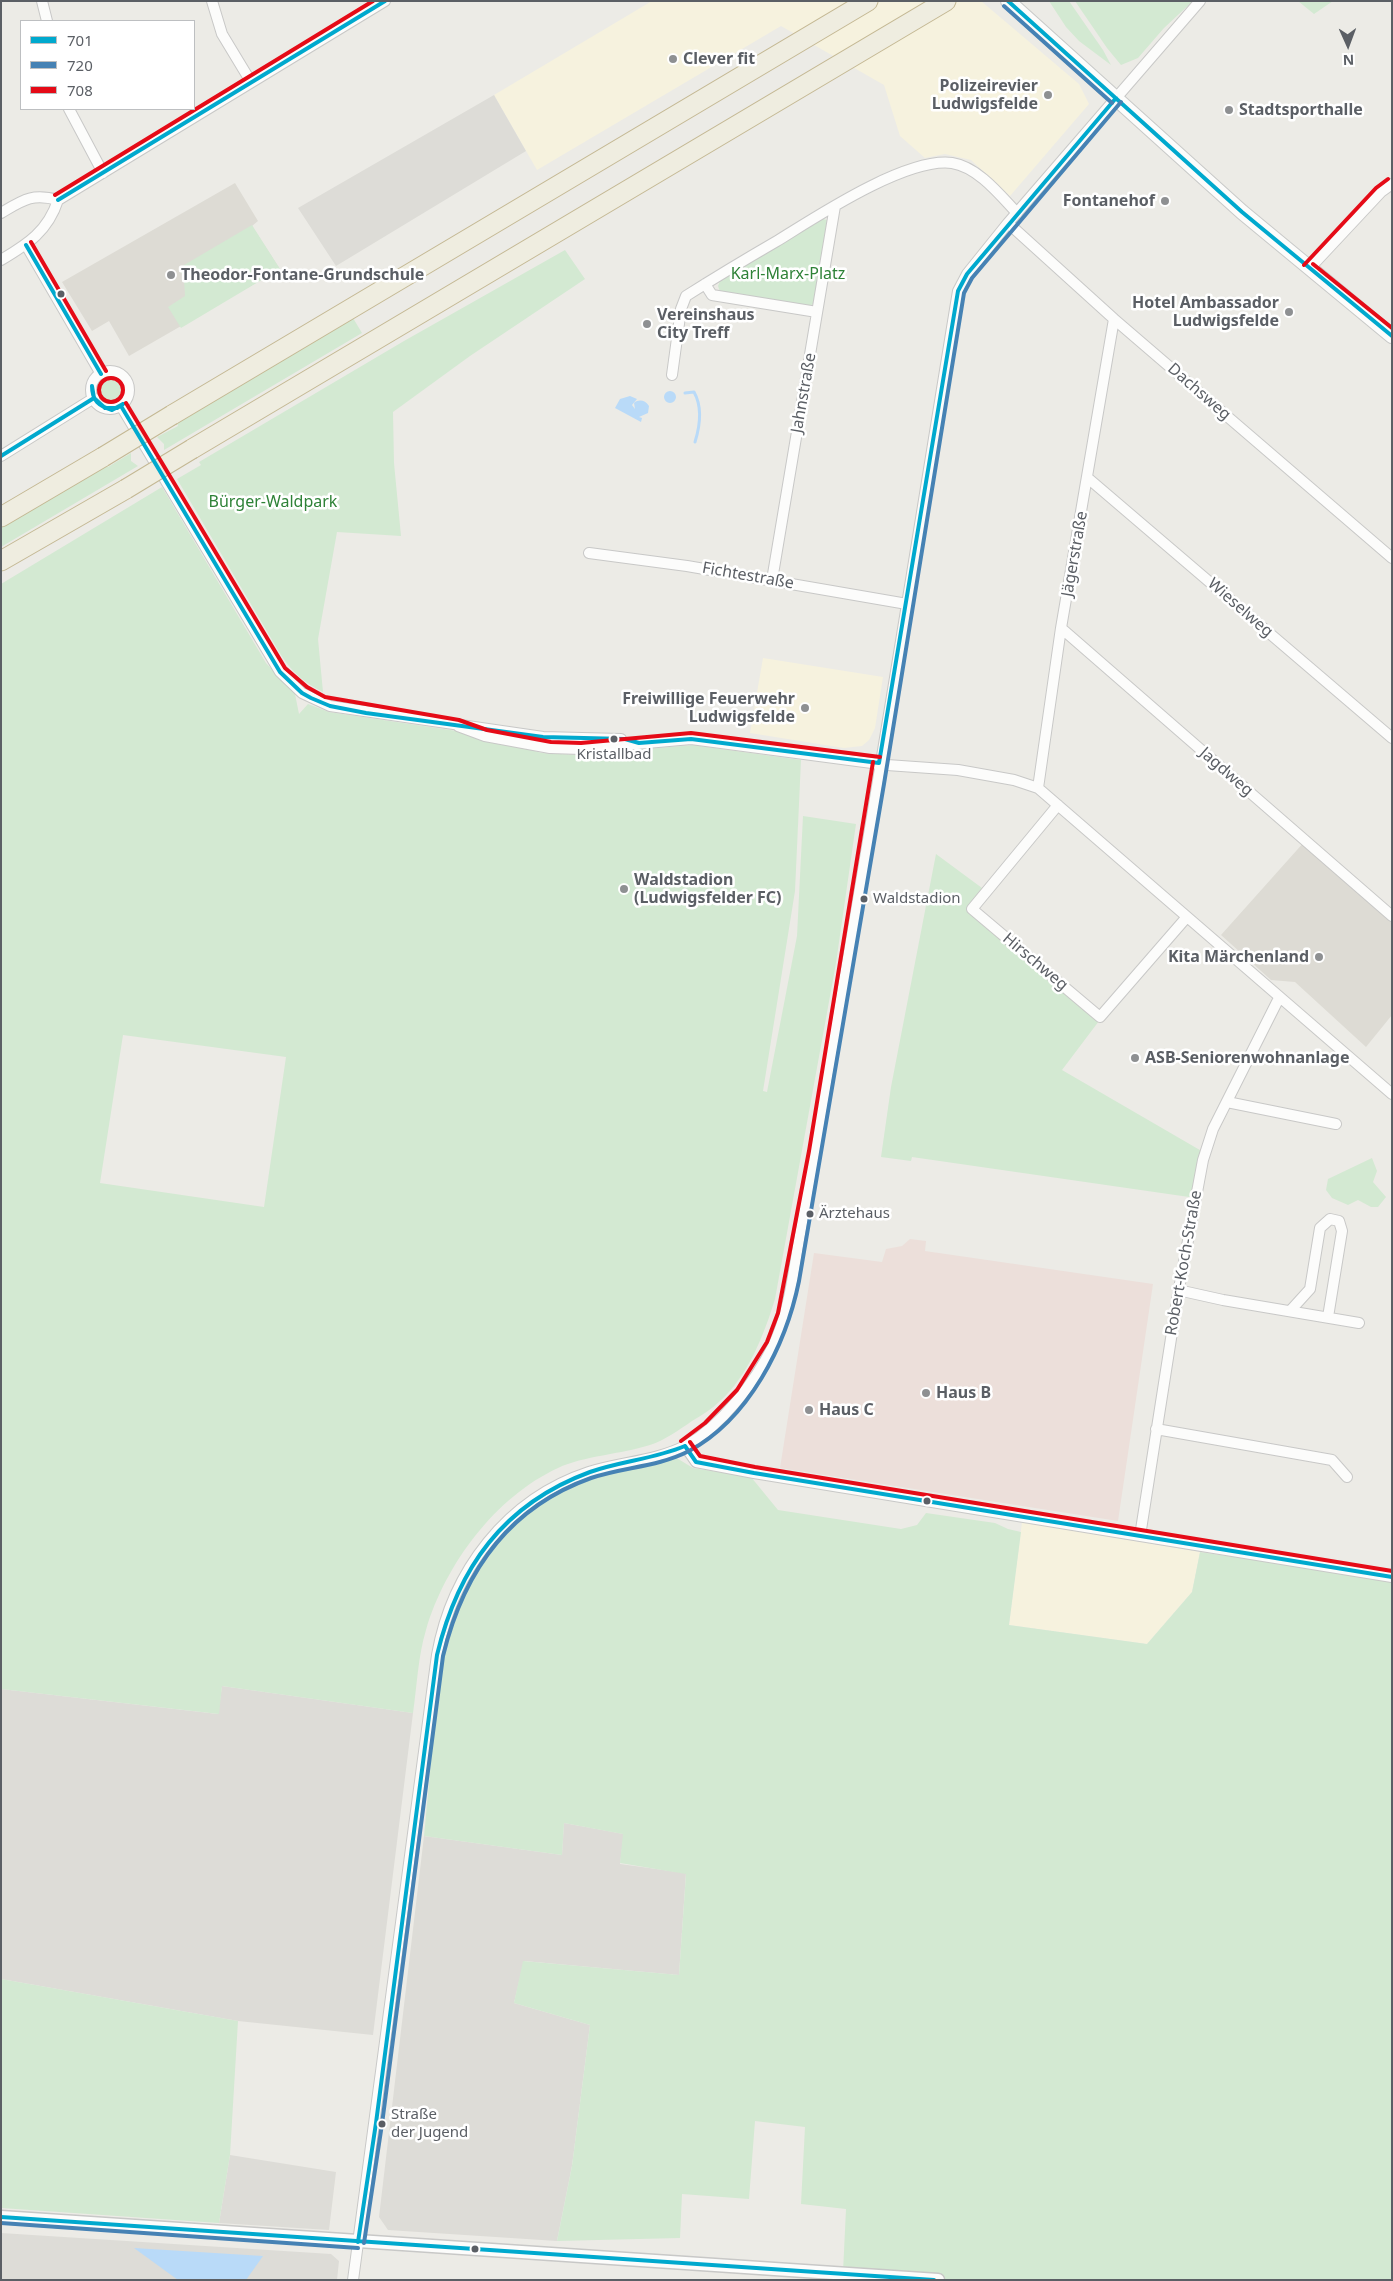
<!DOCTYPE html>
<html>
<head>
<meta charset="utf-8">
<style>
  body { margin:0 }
  #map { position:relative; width:1393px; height:2281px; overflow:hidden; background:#ecebe6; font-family:"Noto Sans",sans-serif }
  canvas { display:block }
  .frame { position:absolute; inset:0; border:2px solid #5b5f65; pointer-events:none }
  .legend { position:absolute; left:20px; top:20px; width:175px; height:90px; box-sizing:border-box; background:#fff; border:1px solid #bdbfc1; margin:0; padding:6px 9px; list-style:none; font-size:15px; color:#5b5f65 }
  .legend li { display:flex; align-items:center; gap:10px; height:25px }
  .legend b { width:25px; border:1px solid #bdbfc1 }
  .north { position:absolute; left:1323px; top:20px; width:50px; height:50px; -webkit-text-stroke:4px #fff; paint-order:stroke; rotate:178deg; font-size:14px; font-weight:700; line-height:20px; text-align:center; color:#5b5f65 }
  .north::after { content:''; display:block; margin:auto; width:18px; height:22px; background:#5b5f65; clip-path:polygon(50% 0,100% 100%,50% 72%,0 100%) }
</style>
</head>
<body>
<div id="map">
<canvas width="1393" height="2281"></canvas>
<div class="frame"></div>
<ul class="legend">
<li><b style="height:6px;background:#00a9ce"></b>701</li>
<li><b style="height:6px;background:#4682b4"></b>720</li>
<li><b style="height:6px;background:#e50b17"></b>708</li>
</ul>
<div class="north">N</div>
</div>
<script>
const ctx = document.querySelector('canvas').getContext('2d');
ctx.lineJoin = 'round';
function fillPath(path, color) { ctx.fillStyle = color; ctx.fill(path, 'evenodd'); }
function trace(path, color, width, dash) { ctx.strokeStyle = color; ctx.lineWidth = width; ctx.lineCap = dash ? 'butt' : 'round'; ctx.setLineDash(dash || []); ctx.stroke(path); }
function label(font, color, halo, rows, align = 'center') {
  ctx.font = font + ' "Noto Sans",sans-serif'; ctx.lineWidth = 5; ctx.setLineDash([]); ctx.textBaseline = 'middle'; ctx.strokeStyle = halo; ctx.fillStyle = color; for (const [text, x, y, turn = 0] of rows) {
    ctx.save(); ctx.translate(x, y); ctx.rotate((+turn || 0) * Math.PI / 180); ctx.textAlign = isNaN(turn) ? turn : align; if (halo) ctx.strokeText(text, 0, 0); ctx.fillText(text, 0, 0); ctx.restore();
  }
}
fillPath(new Path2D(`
  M 652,1 L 981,1 L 1079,84 L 1089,104 L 1010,196 L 971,160 L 945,154 L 925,158 L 900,136 L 884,85 L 781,26 L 537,170 L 494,95 Z
  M 763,658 L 883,677 L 875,728 L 869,740 L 862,746 L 844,748 L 750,733 Z
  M 1022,1522 L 1200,1552 L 1192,1592 L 1147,1644 L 1009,1625 Z`), '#f6f2de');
fillPath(new Path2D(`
  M 494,95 L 526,151 L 336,266 L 298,208 Z
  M 222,1686 L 413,1713 L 373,2035 L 238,2021 L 1,1979 L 1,1689 L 218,1714 Z
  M 564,1823 L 624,1834 L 620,1864 L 686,1873 L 679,1975 L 524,1961 L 514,2003 L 590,2025 L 572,2166 L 557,2241 L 388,2230 L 379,2217 L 424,1836 L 562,1855 Z
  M 230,2155 L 336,2172 L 329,2230 L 219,2223 Z
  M 1,2233 L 331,2254 L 339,2261 L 337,2280 L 1,2280 Z`), '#dddcd7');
fillPath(new Path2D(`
  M 235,183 L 258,221 L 252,226 L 280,269 L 129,356 L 109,321 L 92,331 L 62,282 Z
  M 1305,841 L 1392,916 L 1392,1015 L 1366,1047 L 1295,982 L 1271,980 L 1221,935 Z`), '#dddbd4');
fillPath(new Path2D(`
  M 910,1239 L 926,1241 L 925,1251 L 1153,1284 L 1118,1521 L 780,1468 L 814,1253 L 882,1262 L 886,1249 L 902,1246 Z`), '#ecdfda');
fillPath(new Path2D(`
  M 1049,1 L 1069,1 L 1103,50 L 1111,65 L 1079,41 L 1066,27 Z
  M 1075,1 L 1193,1 L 1164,28 L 1138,58 L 1121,65 L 1107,48 Z
  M 1298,1 L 1333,1 L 1314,14 Z
  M 823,219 L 827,220 L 814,303 L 809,307 L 720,292 L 718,286 L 720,281 Z
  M 252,225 L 280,269 L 181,328 L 168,307 L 185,296 L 184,279 L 179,268 Z
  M 565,250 L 585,279 L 470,356 L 393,412 L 394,463 L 401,536 L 337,532 L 318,639 L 323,692 C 304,683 292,672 281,655 L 177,479 L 201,465 L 199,462 L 404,341 Z
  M 353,318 L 362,333 L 164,450 L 164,444 L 157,437 L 178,426 L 177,423 Z
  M100 391a11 11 0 1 1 22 0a11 11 0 1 1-22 0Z
  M 131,453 L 131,461 L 138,466 L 1,547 L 1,527 L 107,465 L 108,467 Z
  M 162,487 L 266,663 L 295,694 L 299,714 L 308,704 L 329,712 L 457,731 L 542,753 L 578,755 L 693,745 L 801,760 L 795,891 L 763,1091 L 767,1092 L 797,936 L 803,816 L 856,824 L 836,963 L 775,1299 C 764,1335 748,1376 720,1401 C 712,1409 702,1415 692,1421 C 679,1430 665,1440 650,1445 C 622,1454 583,1456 558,1468 C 495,1497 445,1565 426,1630 C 418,1656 417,1686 413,1713 L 222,1686 L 219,1714 L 1,1689 L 1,584 ZM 123,1035 L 286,1057 L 264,1207 L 100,1183 Z
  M 936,854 L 982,888 L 968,910 L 1099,1021 L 1062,1070 L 1205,1153 L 1196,1198 L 912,1157 L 911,1161 L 881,1157 L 891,1087 Z
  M 1372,1158 L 1377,1171 L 1373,1182 L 1386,1197 L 1378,1207 L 1371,1207 L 1358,1200 L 1348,1205 L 1332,1198 L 1326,1190 L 1328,1179 Z
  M 675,1457 L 693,1468 L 751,1477 L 778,1510 L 901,1529 L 917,1525 L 926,1513 L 995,1523 L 1008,1529 L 1021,1532 L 1009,1625 L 1147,1644 L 1192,1592 L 1200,1552 L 1392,1580 L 1392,2280 L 938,2280 L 843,2272 L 846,2209 L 801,2204 L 805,2127 L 755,2121 L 749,2199 L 682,2194 L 680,2238 L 557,2241 L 572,2166 L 590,2025 L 514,2003 L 523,1961 L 679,1975 L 686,1874 L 620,1863 L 623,1834 L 564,1823 L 562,1855 L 424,1836 L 441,1656 L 459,1595 L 482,1557 L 520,1515 L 543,1498 L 580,1481 Z
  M 1,1979 L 238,2021 L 230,2155 L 219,2223 L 1,2208 Z`), '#d3e9d2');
fillPath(new Path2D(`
  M664 397a6 6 0 1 1 12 0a6 6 0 1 1-12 0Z
  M 630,396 L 637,399 L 632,405 L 635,409 L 634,403 C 639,399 645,400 649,406 L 648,413 L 639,417 L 642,418 L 641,422 L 615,408 L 620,399 Z
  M 134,2248 L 263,2256 L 246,2280 L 178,2280 Z`), '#b9daf8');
trace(new Path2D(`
  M 685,393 L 694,392 C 703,408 700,426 695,442`), '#b9daf8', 3);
const minor = new Path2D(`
  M 42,1 L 47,21
  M 212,1 L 222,34 L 251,82
  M 69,109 L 103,173
  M 58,200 L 385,1
  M 1,213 C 23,200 32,193 58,200
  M 1008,223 L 1114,319 L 1392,558
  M 26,245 L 101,374
  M 1,260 C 28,244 48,231 58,200
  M 1309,269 L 1381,192 L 1392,184
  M 705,284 L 712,295 L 817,312
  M91 390a19 19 0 1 1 38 0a19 19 0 1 1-38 0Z
  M 672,375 L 681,309 L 686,296 C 716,277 746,259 777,241 C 816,217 906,157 952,163 C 978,167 1000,195 1017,213
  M 121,406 L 280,672 L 302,693 L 330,706 L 543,737 L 621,739
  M 1,456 L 94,398
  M 1089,479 L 1392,738
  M 589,553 L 687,566 L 907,604
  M 772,580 L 835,206
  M 1061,628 L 1392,916
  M 458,726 L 485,736 L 550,748 L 581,749 L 691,739 L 887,765 L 958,770 L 1014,780 L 1038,788 L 1392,1094
  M 1038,788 L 1061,628 L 1114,319
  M 1058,805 L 972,909 L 1100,1017 L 1186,918
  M 1227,1102 L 1336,1124
  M 1178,1290 L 1223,1300 L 1359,1323
  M 1290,1311 L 1310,1289 L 1320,1228 L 1330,1219 L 1339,1221 L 1342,1231 L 1328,1317
  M 1156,1429 L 1332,1460 L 1347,1477
  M 685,1446 L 696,1462 L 754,1473 L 1392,1577
  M 1140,1536 L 1178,1294 L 1203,1160 L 1213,1129 L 1279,998
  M 353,2280 L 437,1655 C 452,1571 507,1499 589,1472 C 621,1462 657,1461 687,1445 C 722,1425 755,1382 773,1346 C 789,1313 793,1275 799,1240 C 809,1186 818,1132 827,1078 C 874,816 915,553 958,291 L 967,274 L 1008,223 L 1200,1`);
const tertiary = new Path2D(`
  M 1,2217 L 938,2280`);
const secondary = new Path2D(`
  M 1008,1 L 1242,212 L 1392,336`);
const motorway = new Path2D(`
  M 172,415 L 868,1
  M 192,449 L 946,1
  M 1,517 L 103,457
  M 1,561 L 126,489`);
trace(minor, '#c8c8c7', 12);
trace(tertiary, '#c8c8c7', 15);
trace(secondary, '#c8c9c8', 16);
trace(motorway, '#c4b893', 21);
trace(minor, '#fcfcfb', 10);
trace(tertiary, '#fcfcfb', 12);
trace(secondary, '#fcfcfb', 14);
trace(motorway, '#efede0', 19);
const motorwayBridge = new Path2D(`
  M 103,457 L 172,415
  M 126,489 L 192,449`);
trace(motorwayBridge, '#c4b893', 21, []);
trace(motorwayBridge, '#efede0', 19);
trace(new Path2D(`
  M 1008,1 L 1242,212 L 1392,336
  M 58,200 L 385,1
  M 26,245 L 101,374
  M 92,386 L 94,398 L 105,408 L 117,408 L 123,404
  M 92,386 C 92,401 99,406 112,410 L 123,404
  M 121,406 L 280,672 L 302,693 L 311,698 L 330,706 L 366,713 L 543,737 L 625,739 L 639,743 L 691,739 L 879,763
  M 1,456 L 94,398
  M 879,763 L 958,291 L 967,274 L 1116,98
  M 685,1446 L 696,1462 L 754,1473 L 1392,1577
  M 1,2217 L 934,2280
  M 358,2242 L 376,2123 L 437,1655 C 458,1568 503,1504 590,1472 C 621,1461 654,1459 685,1446`), '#00a9ce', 4);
trace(new Path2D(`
  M 1004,6 L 1112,103
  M 1,2223 L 358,2248
  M 364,2243 L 382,2124 L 443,1656 C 463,1573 507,1508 591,1478 C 623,1467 658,1467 689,1451 C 749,1419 786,1345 799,1281 L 884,784 L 964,293 L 972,278 L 1121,102`), '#4682b4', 4);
trace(new Path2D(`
  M 55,195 L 373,1
  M 31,242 L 106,371
  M 1313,264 L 1392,328
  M 1304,265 L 1376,188 L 1388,179
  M99 390a12 12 0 1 1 24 0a12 12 0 1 1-24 0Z
  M 126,403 L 285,668 L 307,687 L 325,697 L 459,720 L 487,730 L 551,742 L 581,743 L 691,733 L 880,757
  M 681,1441 L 705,1423 L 737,1390 L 767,1342 L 778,1313 L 809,1151 L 873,762
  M 690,1442 L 700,1456 L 755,1467 L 1392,1571`), '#e50b17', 4);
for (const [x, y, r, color] of [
  [673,59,5,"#8e9092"],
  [1048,95,5,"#8e9092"],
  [1229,110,5,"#8e9092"],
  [1165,201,5,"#8e9092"],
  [171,275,5,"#8e9092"],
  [61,294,4.5,"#5b5f65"],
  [1289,312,5,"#8e9092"],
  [647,324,5,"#8e9092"],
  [805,708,5,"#8e9092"],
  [614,739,4.5,"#5b5f65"],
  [624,889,5,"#8e9092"],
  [864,899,4.5,"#5b5f65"],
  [1319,957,5,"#8e9092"],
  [1135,1058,5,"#8e9092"],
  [810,1214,4.5,"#5b5f65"],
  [926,1393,5,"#8e9092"],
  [809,1410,5,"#8e9092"],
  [927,1501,4.5,"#5b5f65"],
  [382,2124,4.5,"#5b5f65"],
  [475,2249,4.5,"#5b5f65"]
]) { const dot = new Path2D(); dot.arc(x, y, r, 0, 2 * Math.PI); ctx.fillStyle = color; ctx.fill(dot); trace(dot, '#fff', 2); }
label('15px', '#5b5f65', '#fff', [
  ["Kristallbad",614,755,"center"],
  ["Waldstadion",873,899],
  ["Ärztehaus",819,1214],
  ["Straße",391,2115],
  ["der Jugend",391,2133]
], 'left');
label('bold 16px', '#5b5f65', '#fff', [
  ["Clever fit",683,59],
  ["Polizeirevier",1038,86,"right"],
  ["Ludwigsfelde",1038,104,"right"],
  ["Stadtsporthalle",1239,110],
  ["Fontanehof",1155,201,"right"],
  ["Theodor-Fontane-Grundschule",181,275],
  ["Hotel Ambassador",1279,303,"right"],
  ["Ludwigsfelde",1279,321,"right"],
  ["Vereinshaus",657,315],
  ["City Treff",657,333],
  ["Freiwillige Feuerwehr",795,699,"right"],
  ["Ludwigsfelde",795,717,"right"],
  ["Waldstadion",634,880],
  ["(Ludwigsfelder FC)",634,898],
  ["Kita Märchenland",1309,957,"right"],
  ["ASB-Seniorenwohnanlage",1145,1058],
  ["Haus B",936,1393],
  ["Haus C",819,1410]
], 'left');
label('16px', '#2e8237', '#fff', [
  ["Karl-Marx-Platz",788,274],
  ["Bürger-Waldpark",273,502]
]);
label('16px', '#5b5f65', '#fff', [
  ["Dachsweg",1199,392,41],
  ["Jahnstraße",804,393,-80],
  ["Jägerstraße",1075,554,-80],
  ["Fichtestraße",748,576,10],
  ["Wieselweg",1240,608,41],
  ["Jagdweg",1226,772,41],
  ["Hirschweg",1035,962,40],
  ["Robert-Koch-Straße",1184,1263,-80]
]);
</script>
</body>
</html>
